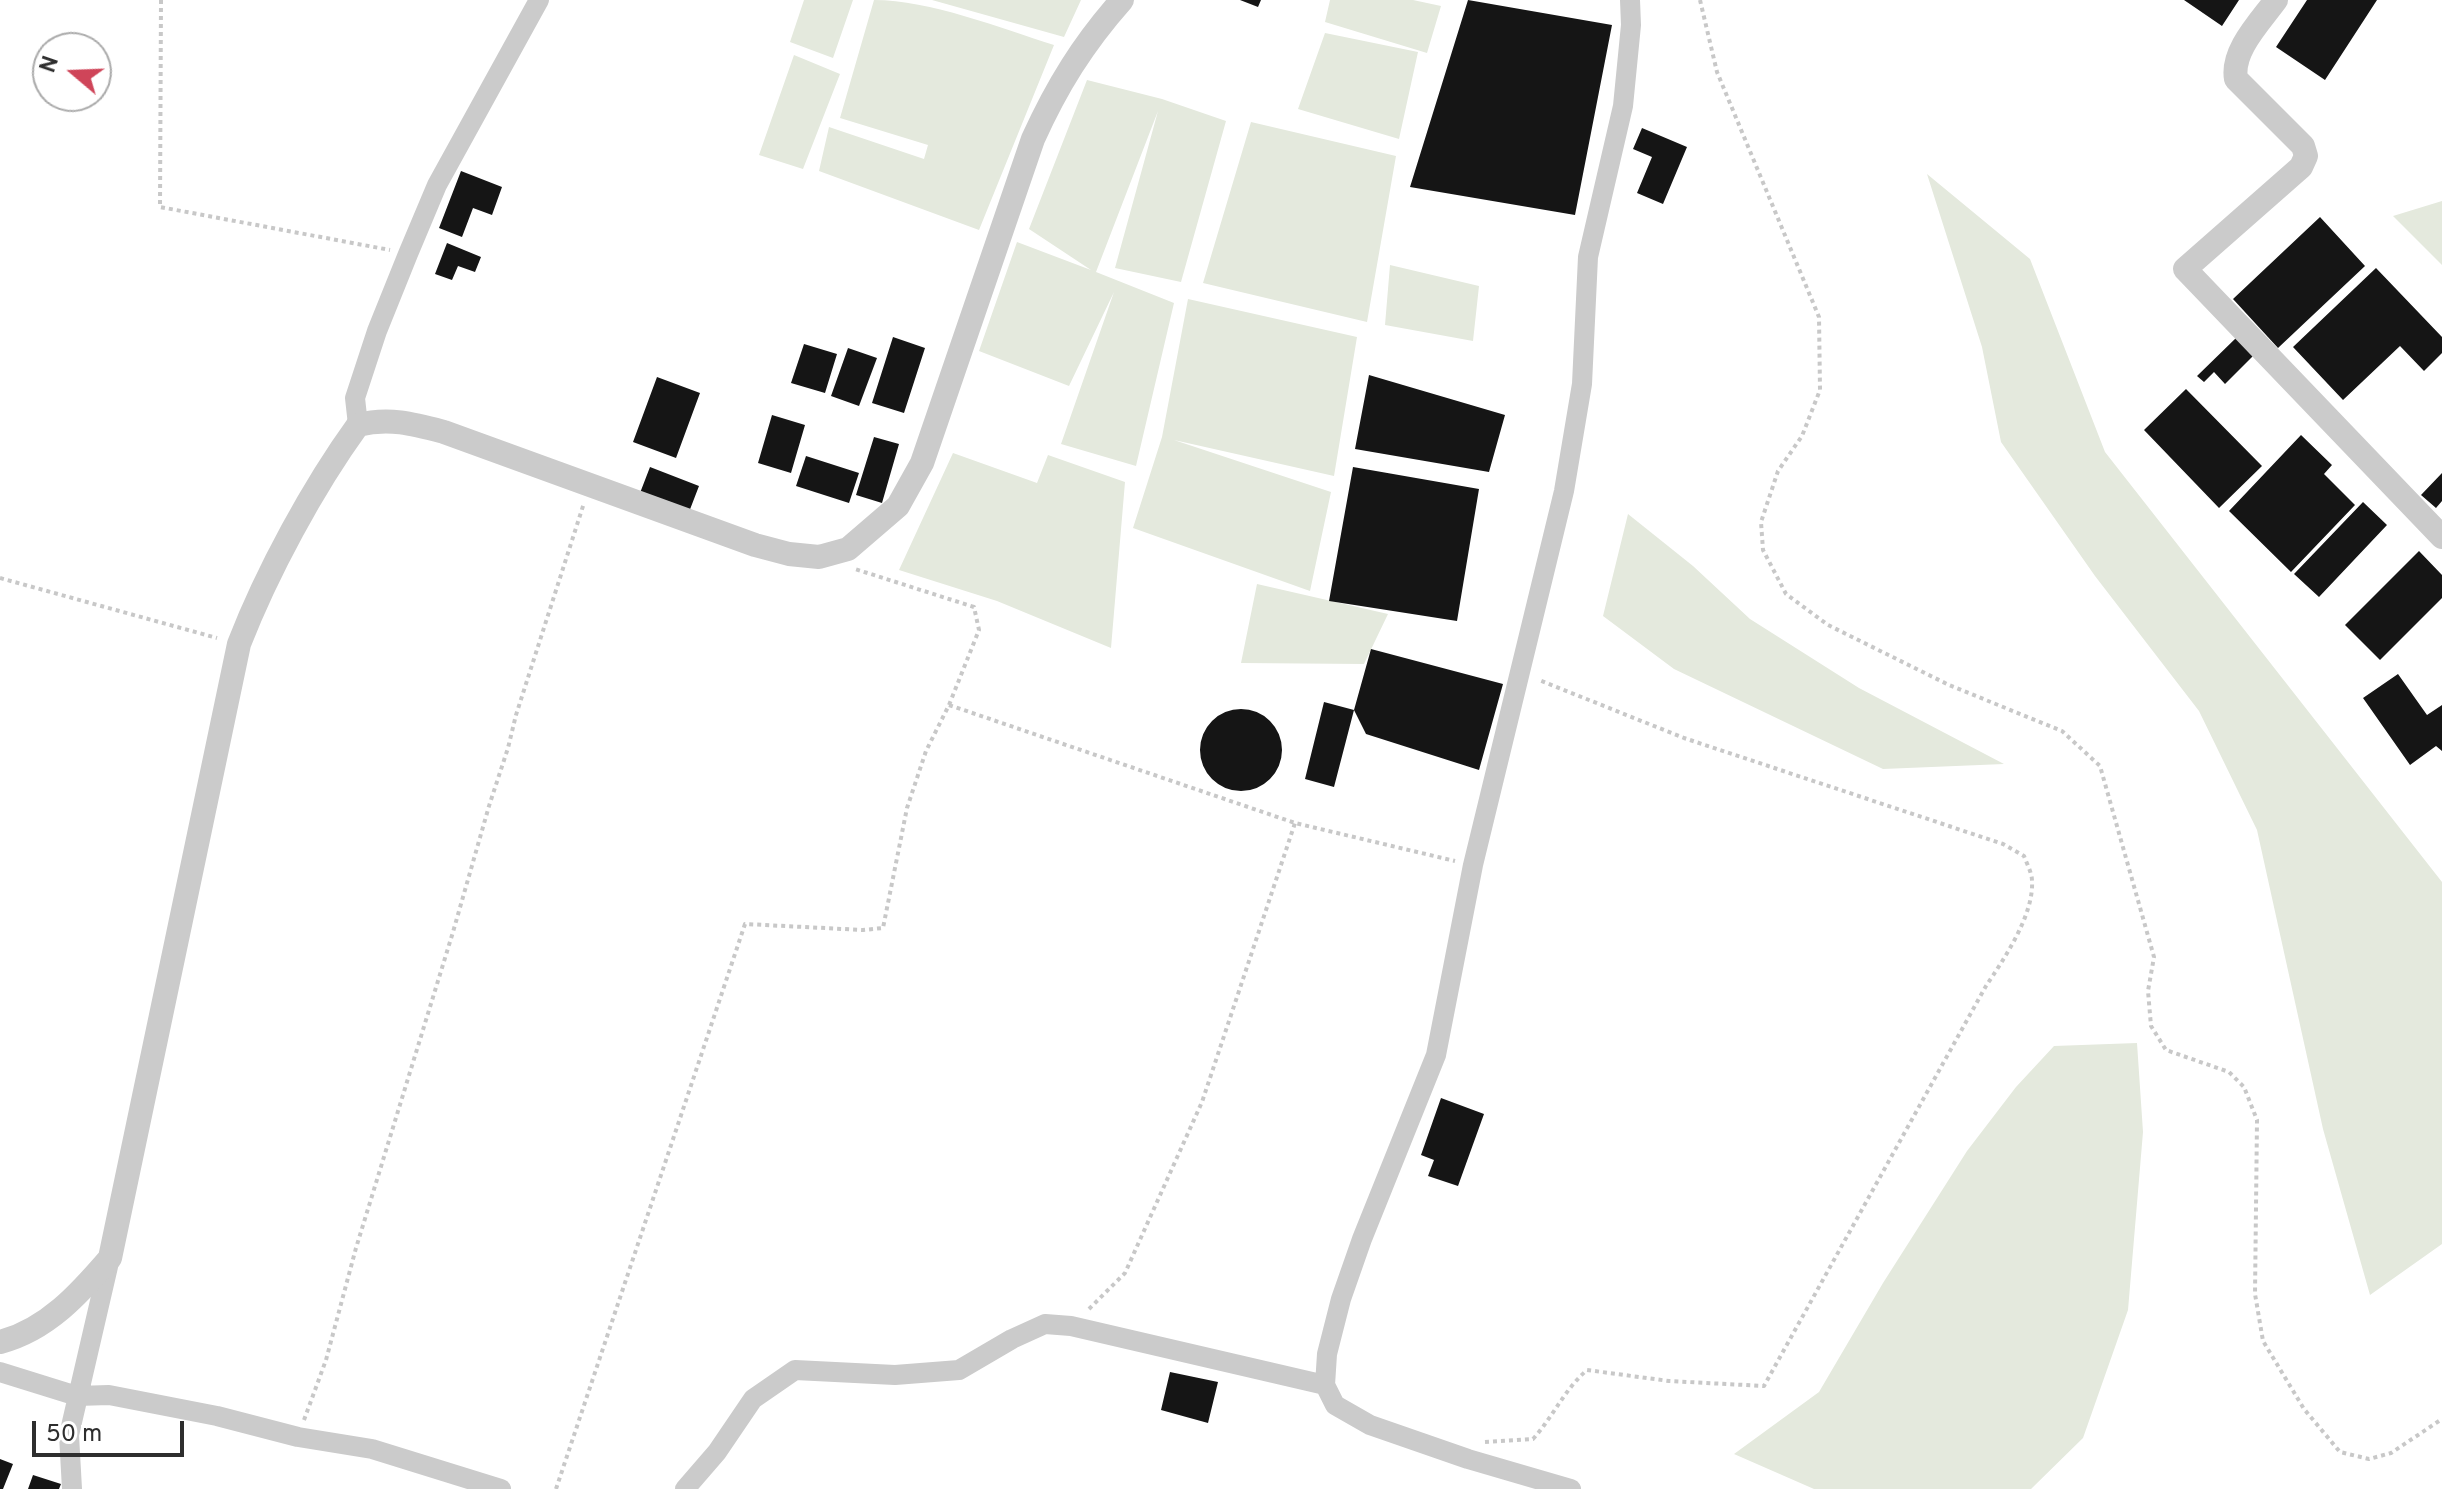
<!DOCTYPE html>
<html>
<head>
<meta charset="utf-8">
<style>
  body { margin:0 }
  #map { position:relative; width:2442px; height:1489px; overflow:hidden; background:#fff; font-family:Overpass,sans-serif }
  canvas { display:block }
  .north { position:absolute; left:32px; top:32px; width:80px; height:80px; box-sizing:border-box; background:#fff; border:2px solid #ababab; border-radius:50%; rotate:289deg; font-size:22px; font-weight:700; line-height:32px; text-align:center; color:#2e2e2e }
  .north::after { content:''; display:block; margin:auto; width:28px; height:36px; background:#cf4559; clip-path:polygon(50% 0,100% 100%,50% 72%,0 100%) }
  .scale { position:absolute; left:32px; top:1421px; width:152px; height:36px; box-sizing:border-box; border:4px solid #2e2e2e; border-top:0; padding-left:10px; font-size:24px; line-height:28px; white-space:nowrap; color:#2e2e2e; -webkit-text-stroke:6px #fff; paint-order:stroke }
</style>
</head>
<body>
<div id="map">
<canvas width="2442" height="1489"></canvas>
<div class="north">N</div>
<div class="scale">50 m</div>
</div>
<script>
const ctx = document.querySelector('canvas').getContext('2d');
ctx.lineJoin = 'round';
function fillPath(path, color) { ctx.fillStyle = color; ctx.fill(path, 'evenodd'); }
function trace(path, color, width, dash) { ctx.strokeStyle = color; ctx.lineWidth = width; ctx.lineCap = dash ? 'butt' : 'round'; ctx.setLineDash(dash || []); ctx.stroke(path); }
fillPath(new Path2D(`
  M 804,0 L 853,0 L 833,58 L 790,42 Z
  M 874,0 C 930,0 1000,28 1054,45 L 979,230 L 819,171 L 829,127 L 924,159 L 928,145 L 840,118 Z
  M 932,0 L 1081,0 L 1064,37 Z
  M 1330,0 L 1413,0 L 1441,6 L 1427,53 L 1325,22 Z
  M 1325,33 L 1418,52 L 1399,139 L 1298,109 Z
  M 794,55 L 840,74 L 803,169 L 759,155 Z
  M 1087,80 L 1162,99 L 1226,121 L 1181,282 L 1115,268 L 1158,111 L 1096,272 L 1174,303 L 1136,466 L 1061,444 L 1114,292 L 1069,386 L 979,351 L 1017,242 L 1091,270 L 1029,229 Z
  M 1251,122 L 1396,156 L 1367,322 L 1203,283 Z
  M 1927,174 L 2030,259 L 2105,452 L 2442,882 L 2442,1244 L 2370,1295 L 2323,1129 L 2257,830 L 2199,711 L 2095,576 L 2001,442 L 1982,347 Z
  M 2442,201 L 2442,265 L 2393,216 Z
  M 1390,265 L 1479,286 L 1473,341 L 1385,325 Z
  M 1188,299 L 1357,337 L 1334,476 L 1174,440 L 1331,492 L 1310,591 L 1133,528 L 1162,437 Z
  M 953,453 L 1037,483 L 1048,455 L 1125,482 L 1111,648 L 997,601 L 899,570 Z
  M 1628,514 L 1693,566 L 1750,619 L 1859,688 L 2004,764 L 1883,769 L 1674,669 L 1603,616 Z
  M 1257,584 L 1388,614 L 1364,664 L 1241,663 Z
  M 2137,1043 L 2143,1132 L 2128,1310 L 2083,1438 L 2031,1489 L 1814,1489 L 1734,1454 L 1819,1392 L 1883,1283 L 1967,1151 L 2016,1087 L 2054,1046 Z`), '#e4e9dd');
fillPath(new Path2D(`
  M 1240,0 L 1261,0 L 1258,7 Z
  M 1468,0 L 1612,25 L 1575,215 L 1410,187 Z
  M 2184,0 L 2239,0 L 2222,26 Z
  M 2307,0 L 2377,0 L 2325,80 L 2276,47 Z
  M 1642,128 L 1687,147 L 1663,204 L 1637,193 L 1652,157 L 1633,149 Z
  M 461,171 L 502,187 L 492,215 L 473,208 L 462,237 L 439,228 Z
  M 2320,217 L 2365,266 L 2278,348 L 2233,299 Z
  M 447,243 L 481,257 L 475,272 L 458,266 L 452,280 L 435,274 Z
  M 2376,268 L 2442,337 L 2442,353 L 2424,371 L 2400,346 L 2343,400 L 2293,347 Z
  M 893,337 L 925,348 L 904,413 L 872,403 Z
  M 2237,337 L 2254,355 L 2225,384 L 2214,372 L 2204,382 L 2197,376 Z
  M 804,344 L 837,354 L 825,393 L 791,383 Z
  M 848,348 L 877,358 L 859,406 L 831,396 Z
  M 1369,375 L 1505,415 L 1489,472 L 1355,449 Z
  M 657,377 L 700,393 L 676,458 L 633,442 Z
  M 2186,389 L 2262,466 L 2219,508 L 2144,430 Z
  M 772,415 L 805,425 L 791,473 L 758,463 Z
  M 2301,435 L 2332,465 L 2324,474 L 2355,505 L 2291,572 L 2229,511 Z
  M 874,437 L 899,444 L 882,503 L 856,495 Z
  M 806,456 L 859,473 L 849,503 L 796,486 Z
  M 650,467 L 699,486 L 689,512 L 640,493 Z
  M 1353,467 L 1479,489 L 1457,621 L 1329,601 Z
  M 2442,473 L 2442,501 L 2436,508 L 2421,495 Z
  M 2363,502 L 2387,525 L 2319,597 L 2294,574 Z
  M 2419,551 L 2442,575 L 2442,598 L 2380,660 L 2345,625 Z
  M 1371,649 L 1503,684 L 1479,770 L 1366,734 L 1354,710 Z
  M 2398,674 L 2427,715 L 2442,705 L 2442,751 L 2436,746 L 2410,765 L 2363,698 Z
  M 1324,702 L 1354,710 L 1334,787 L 1305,779 Z
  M1200 750a41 41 0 1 1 82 0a41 41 0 1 1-82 0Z
  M 1441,1098 L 1484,1114 L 1458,1186 L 1428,1176 L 1434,1160 L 1421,1155 Z
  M 1170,1372 L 1218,1382 L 1208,1423 L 1161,1410 Z
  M 0,1459 L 13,1464 L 3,1489 L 0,1489 Z
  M 33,1475 L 61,1484 L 59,1489 L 28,1489 Z`), '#151515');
trace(new Path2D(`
  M 161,0 L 160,207 L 390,250
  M 1700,0 L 1717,72 L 1819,317 L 1820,390 L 1802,436 L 1778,471 L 1761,522 L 1763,550 L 1786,594 L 1828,625 L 1949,685 L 2062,731 L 2100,766 L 2154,957 L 2148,991 L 2151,1026 L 2166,1050 L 2229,1072 L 2244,1087 L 2257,1120 L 2255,1294 L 2263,1341 L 2304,1409 L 2340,1452 L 2369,1459 L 2391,1453 L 2442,1419
  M 0,578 L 217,638
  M 949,705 L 1295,823 L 1455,861
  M 1089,1309 L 1125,1273 L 1202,1102 L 1295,823
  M 304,1420 L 326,1360 L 356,1248 L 453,932 L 489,806 L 508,748 L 516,715 L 584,503
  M 1485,1442 L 1533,1439 C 1553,1417 1564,1390 1587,1370 L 1669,1381 L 1764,1386 L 1986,986 C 2004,959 2034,915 2032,881 C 2032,873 2027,864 2024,856 L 2003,844 L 1684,738 L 1539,680
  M 556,1489 L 745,924 L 863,930 L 883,928 L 907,808 L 926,751 L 949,705 L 979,630 L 974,607 L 855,569`), '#c8c8c8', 4, [4, 4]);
trace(new Path2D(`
  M 358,425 L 355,398 L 377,331 L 408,254 L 437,185 L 539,0
  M 0,1372 L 77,1396 L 109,1395 L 217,1416 L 298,1437 L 372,1449 L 501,1489
  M 72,1489 L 69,1435 L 110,1258
  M 685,1489 L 717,1452 L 753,1399 L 795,1370 L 895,1375 L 959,1370 L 1012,1339 L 1045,1324 L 1071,1326 L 1325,1385
  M 1571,1489 L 1468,1459 L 1370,1425 L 1335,1405 L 1325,1385 L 1327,1354 L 1341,1299 L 1362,1239 L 1436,1055 L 1473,865 L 1564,491 L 1582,384 L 1588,257 L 1623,106 L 1631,25 L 1630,0`), '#cbcbcb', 20);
trace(new Path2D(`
  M 2276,0 C 2260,22 2231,51 2236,79 L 2303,146 L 2306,156 L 2301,167 L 2185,269 L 2442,537
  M 0,1342 C 47,1330 80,1293 110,1258 L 239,644 C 267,572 313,487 358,425 C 389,417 414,424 444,432 L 755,545 L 789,554 L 819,557 L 848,549 L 898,506 L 922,463 L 1033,139 C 1057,86 1083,44 1122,0`), '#cbcbcb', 24);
</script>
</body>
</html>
